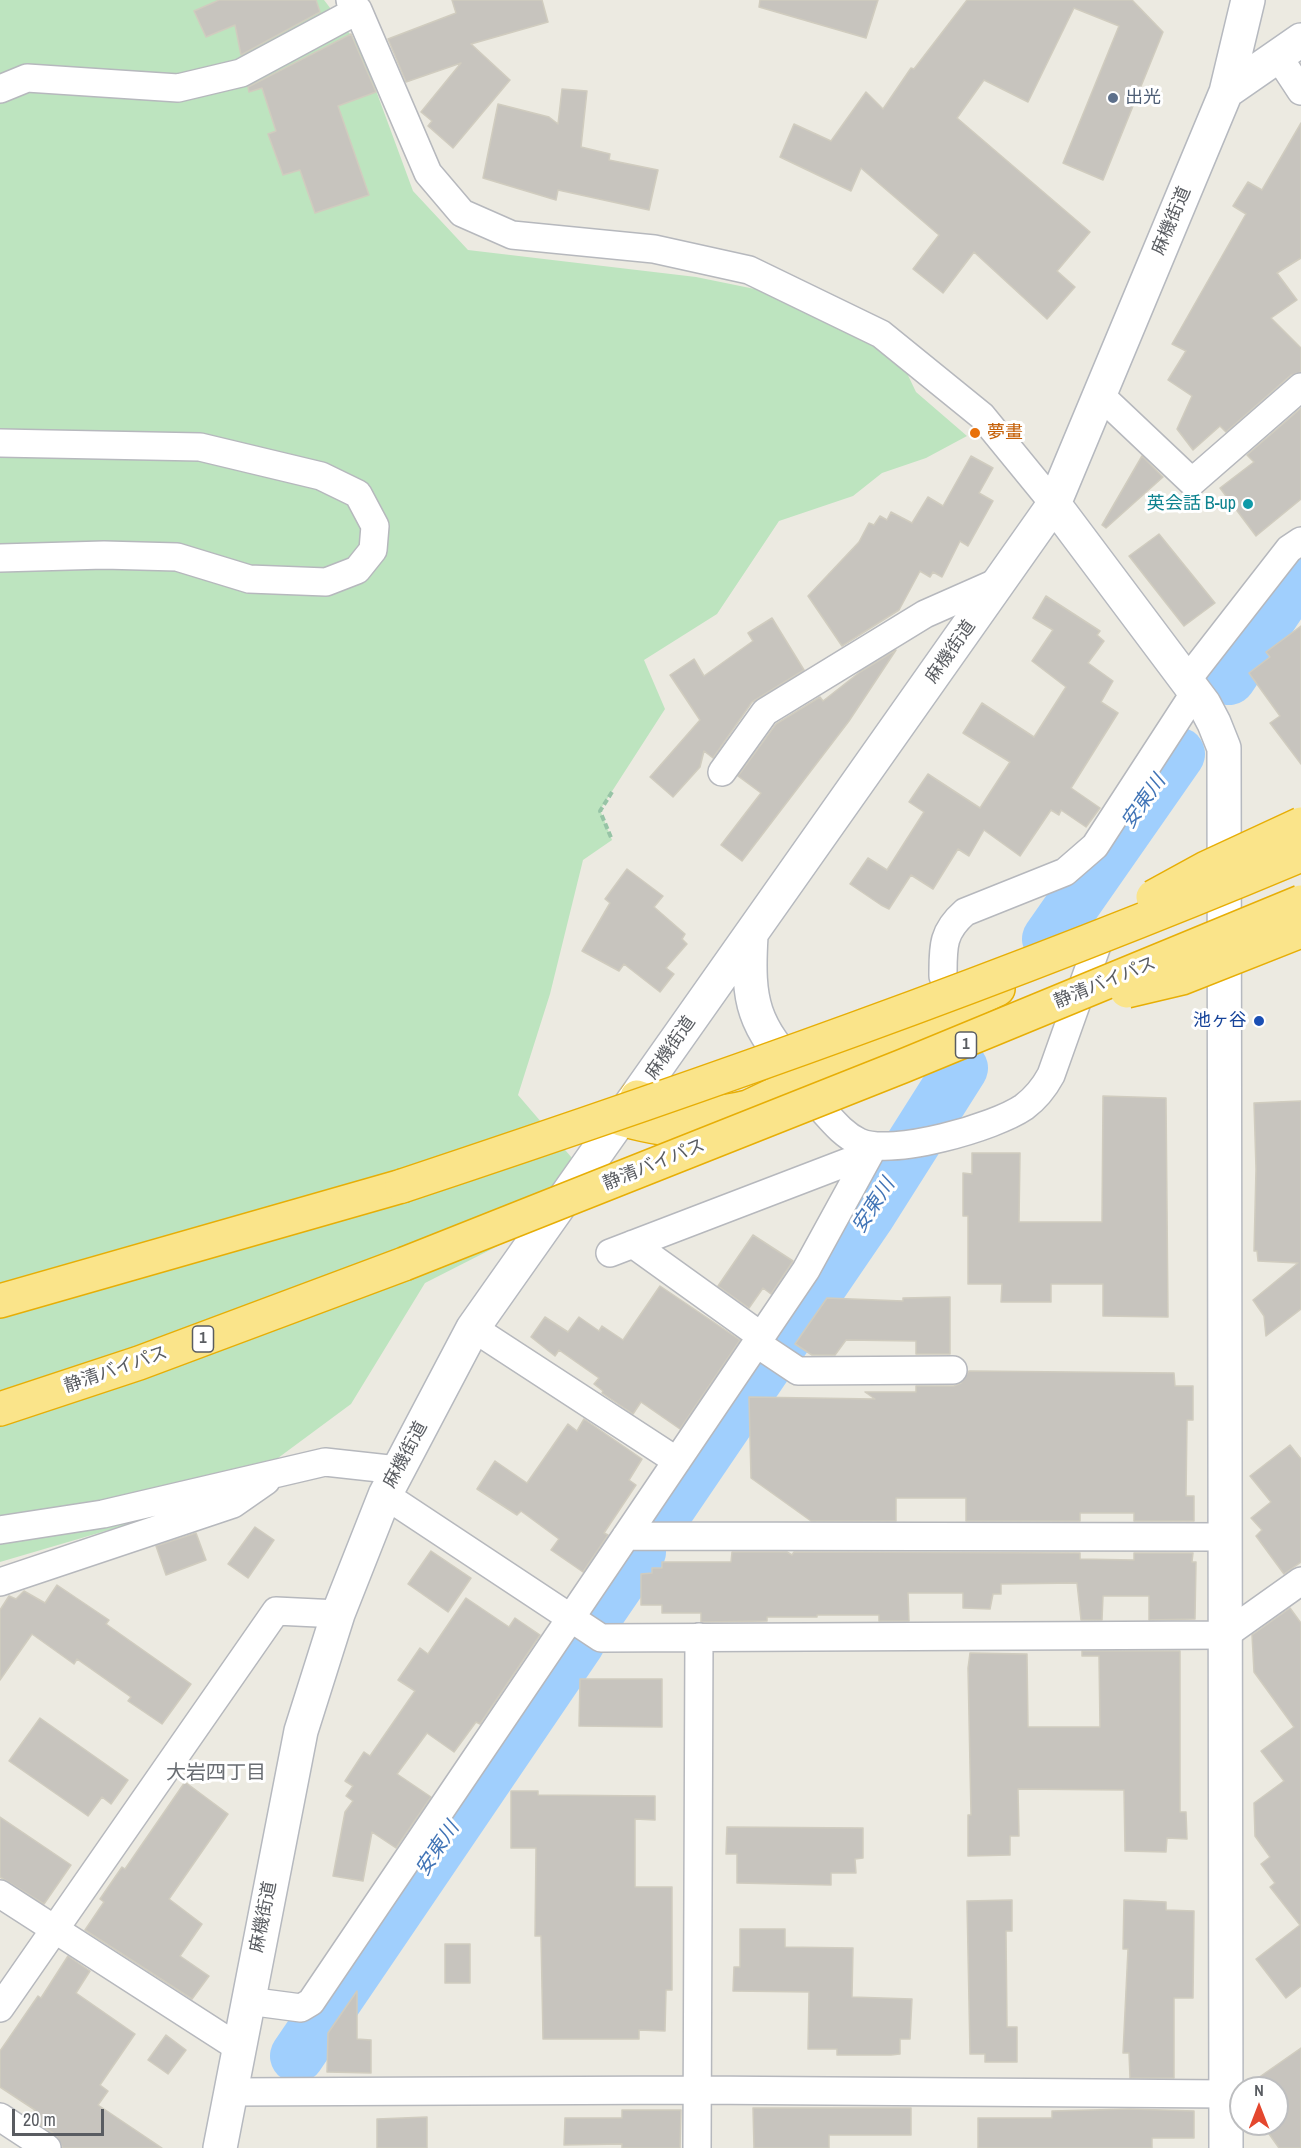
<!DOCTYPE html>
<html>
<head>
<meta charset="utf-8">
<style>
  body { margin:0 }
  #map { position:relative; width:1301px; height:2148px; overflow:hidden; background:#eceae1; font-family:"Archivo Narrow",sans-serif }
  canvas { display:block }
  .north { position:absolute; left:1229px; top:2076px; width:60px; height:60px; box-sizing:border-box; background:#fff; border:2px solid #bdbec0; border-radius:50%; rotate:0deg; font-size:16px; font-weight:700; line-height:24px; text-align:center; color:#595c61 }
  .north::after { content:''; display:block; margin:auto; width:21px; height:27px; background:#e4472e; clip-path:polygon(50% 0,100% 100%,50% 72%,0 100%) }
  .scale { position:absolute; left:12px; top:2109px; width:92px; height:27px; box-sizing:border-box; border:3px solid #595c61; border-top:0; padding-left:8px; font-size:18px; line-height:21px; white-space:nowrap; color:#595c61; -webkit-text-stroke:4px #fff; paint-order:stroke }
</style>
</head>
<body>
<div id="map">
<canvas width="1301" height="2148"></canvas>
<div class="north">N</div>
<div class="scale">20 m</div>
</div>
<script>
const ctx = document.querySelector('canvas').getContext('2d');
ctx.lineJoin = 'round';
function fillPath(path, color) { ctx.fillStyle = color; ctx.fill(path, 'evenodd'); }
function trace(path, color, width, dash) { ctx.strokeStyle = color; ctx.lineWidth = width; ctx.lineCap = dash ? 'butt' : 'round'; ctx.setLineDash(dash || []); ctx.stroke(path); }
function label(font, color, halo, rows, align = 'center') {
  ctx.font = font + ' "Archivo Narrow","Noto Sans JP",sans-serif'; ctx.lineWidth = 6; ctx.setLineDash([]); ctx.textBaseline = 'middle'; ctx.strokeStyle = halo; ctx.fillStyle = color; for (const [text, x, y, turn = 0] of rows) {
    ctx.save(); ctx.translate(x, y); ctx.rotate((+turn || 0) * Math.PI / 180); ctx.textAlign = isNaN(turn) ? turn : align; if (halo) ctx.strokeText(text, 0, 0); ctx.fillText(text, 0, 0); ctx.restore();
  }
}
fillPath(new Path2D(`
  M 0,0 L 324,0 L 360,47 L 413,191 L 468,250 L 696,277 L 804,299 L 904,367 L 916,392 L 967,436 L 926,458 L 882,473 L 853,496 L 779,521 L 717,614 L 644,660 L 665,709 L 600,810 L 612,840 L 583,860 L 550,994 L 518,1095 L 602,1193 L 425,1283 L 351,1404 L 228,1495 L 0,1562 Z`), '#bde4bf');
trace(new Path2D(`
  M 1229,678 L 1301,571
  M 1049,939 L 1178,754
  M 782,1341 L 868,1215 L 961,1068
  M 658,1523 L 764,1367
  M 594,1618 L 639,1552
  M 297,2056 L 578,1642`), '#a0cffd', 54);
const building = new Path2D(`
  M 219,0 L 316,0 L 320,12 L 241,55 L 235,25 L 206,37 L 194,11 Z
  M 452,0 L 542,0 L 548,22 L 471,44 L 510,80 L 453,148 L 428,126 L 432,121 L 421,112 L 461,63 L 406,82 L 388,39 L 456,13 Z
  M 760,0 L 878,0 L 866,38 L 759,7 Z
  M 967,0 L 1132,0 L 1163,32 L 1103,180 L 1063,163 L 1119,26 L 1074,8 L 1028,102 L 984,80 L 957,118 L 1090,232 L 1057,271 L 1075,287 L 1047,319 L 974,252 L 943,293 L 913,269 L 939,235 L 861,168 L 851,191 L 780,157 L 794,124 L 831,141 L 866,92 L 883,109 L 911,68 L 914,69 Z
  M 351,34 L 376,92 L 338,106 L 369,195 L 315,213 L 300,170 L 283,175 L 268,134 L 276,131 L 262,88 L 249,92 L 248,87 Z
  M 562,89 L 587,91 L 581,147 L 610,154 L 609,160 L 658,170 L 649,210 L 558,190 L 556,200 L 483,178 L 498,104 L 549,117 L 558,124 Z
  M 1301,123 L 1301,258 L 1277,273 L 1297,300 L 1271,318 L 1301,348 L 1301,372 L 1291,375 L 1226,432 L 1220,426 L 1193,450 L 1177,429 L 1192,396 L 1168,380 L 1186,351 L 1172,344 L 1246,214 L 1233,206 L 1248,182 L 1262,190 Z
  M 1301,408 L 1301,499 L 1256,536 L 1220,488 L 1254,462 L 1247,455 Z
  M 971,456 L 993,468 L 979,493 L 993,501 L 968,546 L 960,541 L 942,577 L 933,572 L 930,577 L 920,571 L 899,610 L 842,646 L 808,596 L 859,542 L 869,523 L 874,525 L 880,516 L 887,520 L 891,512 L 912,523 L 928,497 L 943,506 Z
  M 1142,456 L 1163,477 L 1106,528 L 1102,525 Z
  M 1159,534 L 1215,603 L 1184,626 L 1129,556 Z
  M 1046,596 L 1100,631 L 1097,635 L 1104,641 L 1088,663 L 1113,681 L 1101,702 L 1118,713 L 1071,788 L 1100,808 L 1086,827 L 1061,810 L 1059,815 L 1051,810 L 1020,856 L 984,830 L 969,856 L 958,849 L 933,889 L 911,875 L 889,909 L 881,905 L 850,884 L 868,858 L 887,870 L 924,812 L 909,802 L 928,774 L 980,808 L 1010,762 L 963,733 L 982,703 L 1034,737 L 1066,687 L 1032,661 L 1053,630 L 1033,618 Z
  M 772,618 L 804,670 L 752,702 L 713,758 L 704,751 L 700,767 L 673,797 L 650,777 L 700,720 L 670,675 L 694,659 L 704,676 L 753,641 L 748,633 Z
  M 1301,626 L 1301,764 L 1270,723 L 1280,716 L 1249,673 L 1270,657 L 1266,652 Z
  M 896,650 L 849,721 L 742,861 L 721,845 L 761,793 L 738,776 L 776,724 L 820,697 L 823,701 L 860,672 Z
  M 627,869 L 663,896 L 654,907 L 685,934 L 682,939 L 687,944 L 666,968 L 674,974 L 660,992 L 624,964 L 619,971 L 582,951 L 610,903 L 605,899 Z
  M 1103,1096 L 1166,1098 L 1168,1317 L 1103,1316 L 1103,1284 L 1051,1284 L 1051,1302 L 1001,1302 L 1002,1284 L 968,1284 L 968,1216 L 963,1216 L 963,1173 L 972,1174 L 972,1153 L 1020,1153 L 1019,1222 L 1102,1222 Z
  M 1301,1101 L 1301,1309 L 1266,1336 L 1264,1316 L 1253,1300 L 1298,1263 L 1258,1261 L 1257,1251 L 1254,1251 L 1256,1169 L 1254,1103 Z
  M 753,1235 L 793,1261 L 771,1294 L 763,1288 L 749,1308 L 718,1286 Z
  M 660,1286 L 740,1340 L 680,1429 L 641,1402 L 633,1414 L 602,1393 L 603,1391 L 594,1384 L 599,1378 L 559,1350 L 555,1356 L 531,1337 L 545,1317 L 568,1332 L 579,1317 L 599,1331 L 602,1326 L 623,1340 Z
  M 950,1297 L 950,1354 L 916,1354 L 916,1341 L 846,1340 L 835,1355 L 812,1355 L 795,1344 L 827,1298 L 903,1301 L 903,1298 Z
  M 969,1371 L 1174,1373 L 1175,1386 L 1193,1386 L 1193,1420 L 1187,1420 L 1186,1496 L 1194,1496 L 1194,1521 L 1134,1521 L 1134,1513 L 1080,1513 L 1080,1521 L 966,1521 L 966,1498 L 896,1498 L 896,1521 L 811,1521 L 751,1478 L 749,1397 L 875,1399 L 865,1392 L 916,1392 L 916,1386 L 954,1386 L 961,1383 Z
  M 584,1419 L 642,1459 L 629,1480 L 636,1485 L 604,1533 L 608,1535 L 583,1572 L 551,1550 L 559,1539 L 521,1511 L 517,1515 L 477,1489 L 495,1461 L 527,1483 L 568,1424 L 577,1431 Z
  M 1290,1445 L 1301,1459 L 1301,1562 L 1284,1574 L 1256,1536 L 1262,1530 L 1251,1518 L 1271,1502 L 1250,1476 Z
  M 255,1527 L 274,1540 L 248,1578 L 228,1564 Z
  M 196,1533 L 206,1560 L 166,1575 L 156,1546 Z
  M 431,1551 L 471,1578 L 448,1612 L 408,1584 Z
  M 732,1552 L 787,1552 L 792,1555 L 794,1552 L 1080,1553 L 1080,1559 L 1134,1560 L 1134,1553 L 1193,1553 L 1192,1562 L 1196,1562 L 1195,1619 L 1149,1620 L 1149,1596 L 1103,1596 L 1102,1620 L 1081,1620 L 1077,1583 L 1001,1584 L 1001,1594 L 993,1594 L 990,1609 L 963,1608 L 963,1593 L 908,1593 L 909,1621 L 879,1621 L 879,1615 L 817,1615 L 817,1617 L 767,1617 L 767,1621 L 701,1622 L 701,1613 L 662,1613 L 662,1605 L 641,1605 L 641,1574 L 652,1573 L 652,1568 L 662,1568 L 662,1562 L 731,1562 Z
  M 57,1585 L 109,1620 L 106,1624 L 191,1684 L 162,1724 L 128,1701 L 131,1697 L 77,1659 L 74,1664 L 32,1634 L 0,1680 L 0,1610 L 9,1596 L 16,1599 L 24,1591 L 45,1603 Z
  M 466,1598 L 509,1627 L 515,1618 L 540,1635 L 480,1724 L 476,1722 L 454,1752 L 427,1733 L 397,1774 L 431,1797 L 396,1848 L 372,1832 L 363,1881 L 333,1876 L 345,1812 L 353,1801 L 346,1796 L 353,1786 L 345,1781 L 364,1752 L 370,1756 L 415,1691 L 398,1680 L 420,1648 L 428,1654 Z
  M 1290,1608 L 1301,1623 L 1301,1986 L 1286,1998 L 1256,1959 L 1300,1925 L 1270,1887 L 1275,1883 L 1261,1864 L 1270,1857 L 1255,1836 L 1254,1803 L 1284,1781 L 1261,1751 L 1294,1727 L 1254,1672 L 1252,1635 Z
  M 1082,1651 L 1180,1651 L 1180,1812 L 1186,1812 L 1187,1839 L 1167,1838 L 1166,1852 L 1125,1851 L 1124,1790 L 1018,1789 L 1019,1836 L 1010,1836 L 1010,1855 L 968,1856 L 968,1815 L 971,1815 L 968,1668 L 970,1653 L 1027,1654 L 1028,1727 L 1100,1727 L 1099,1656 L 1082,1656 Z
  M 580,1679 L 662,1679 L 662,1727 L 579,1726 Z
  M 40,1718 L 128,1780 L 111,1804 L 102,1797 L 88,1816 L 9,1761 Z
  M 185,1782 L 228,1814 L 169,1899 L 202,1924 L 180,1956 L 209,1976 L 192,1999 L 85,1930 L 104,1902 L 100,1899 L 122,1867 L 125,1869 Z
  M 511,1791 L 538,1791 L 538,1795 L 655,1796 L 655,1820 L 635,1819 L 635,1887 L 672,1887 L 672,1990 L 666,1990 L 665,2031 L 639,2030 L 639,2039 L 543,2039 L 541,1936 L 535,1936 L 536,1848 L 511,1848 Z
  M 0,1817 L 71,1865 L 44,1904 L 0,1877 Z
  M 727,1827 L 863,1828 L 863,1858 L 855,1859 L 856,1873 L 831,1873 L 831,1885 L 737,1883 L 737,1854 L 726,1854 Z
  M 1012,1900 L 1012,1931 L 1006,1931 L 1007,2027 L 1017,2027 L 1017,2062 L 985,2062 L 985,2054 L 970,2054 L 967,1901 Z
  M 1124,1900 L 1166,1902 L 1166,1910 L 1194,1911 L 1193,1998 L 1174,1998 L 1174,2078 L 1130,2078 L 1129,2053 L 1123,2053 L 1128,1949 L 1123,1949 Z
  M 740,1929 L 785,1929 L 785,1947 L 853,1948 L 852,1997 L 912,1999 L 910,2039 L 900,2039 L 900,2054 L 891,2055 L 837,2055 L 837,2049 L 808,2049 L 809,1992 L 733,1991 L 734,1967 L 740,1967 Z
  M 445,1944 L 470,1944 L 470,1983 L 445,1983 Z
  M 68,1956 L 90,1971 L 76,1993 L 135,2034 L 100,2085 L 108,2091 L 98,2105 L 162,2148 L 63,2148 L 56,2135 L 30,2118 L 35,2110 L 0,2087 L 0,2051 L 38,1996 L 41,1998 Z
  M 357,1991 L 357,2039 L 371,2040 L 371,2073 L 327,2072 L 328,2033 Z
  M 166,2035 L 186,2050 L 168,2074 L 148,2060 Z
  M 1301,2048 L 1301,2148 L 1279,2148 L 1262,2124 L 1277,2124 L 1277,2113 L 1281,2110 L 1277,2104 L 1277,2088 L 1265,2088 L 1258,2078 Z
  M 753,2108 L 911,2108 L 911,2135 L 829,2135 L 829,2148 L 754,2148 Z
  M 1130,2109 L 1194,2111 L 1194,2138 L 1152,2138 L 1152,2148 L 978,2148 L 978,2118 L 1052,2118 L 1052,2111 Z
  M 622,2110 L 681,2110 L 680,2148 L 622,2148 L 622,2144 L 564,2145 L 565,2118 L 622,2118 Z
  M 427,2117 L 427,2148 L 377,2148 L 377,2119 Z`);
fillPath(building, '#c7c4be');
trace(building, '#d0ccbf', 1.5);
const street = new Path2D(`
  M 350,0 L 358,10 L 428,173 L 462,213 L 512,235 L 654,249 L 749,270 L 881,334 L 982,416 L 1054,504
  M 1278,56 L 1301,91
  M 0,89 L 27,78 L 178,88 L 241,73 L 358,10
  M 1100,395 L 1192,482 L 1301,387
  M 0,443 L 200,447 L 321,476 L 358,494 L 375,526 L 373,550 L 357,570 L 326,582 L 249,579 L 177,557 L 104,555 L 0,558
  M 1187,680 L 1289,549 L 1301,541
  M 722,772 L 765,712 L 925,614 L 1002,580
  M 943,976 C 943,947 942,932 965,912 L 1065,872 L 1095,846 L 1195,692
  M 818,1105 C 831,1119 842,1134 859,1142 C 892,1157 995,1127 1024,1107 C 1036,1098 1044,1088 1051,1075 L 1099,940
  M 633,1244 L 761,1336
  M 610,1253 L 866,1155
  M 473,1328 L 677,1461
  M 756,1343 L 798,1371 L 953,1370
  M 385,1495 L 601,1638 L 1225,1635 L 1301,1581
  M 0,1530 L 103,1514 L 325,1462 L 398,1470
  M 626,1536 L 1225,1537
  M 0,1582 L 233,1504 L 266,1481
  M 0,1894 L 239,2048
  M 248,2001 L 301,2008 L 311,2002 L 806,1270 L 874,1146
  M 0,2008 L 276,1611 L 338,1614
  M 229,2092 L 697,2090 L 1227,2094
  M 0,2117 L 47,2148
  M 697,2148 L 699,1637`);
const secondary = new Path2D(`
  M 1226,92 L 1301,40
  M 1054,504 L 1204,704 L 1214,723 L 1224,748 L 1226,2148
  M 751,936 C 747,1003 753,1025 799,1075
  M 220,2148 L 301,1731 L 338,1614 L 385,1495 L 473,1328 L 1054,504 L 1226,92 L 1248,0`);
const highway = new Path2D(`
  M 637,1097 C 681,1112 702,1119 748,1107 L 998,989
  M 621,1119 C 650,1127 675,1132 705,1129
  M 0,1301 L 402,1186
  M 0,1409 L 139,1363 L 404,1264`);
trace(street, '#b6b8bd', 30);
trace(secondary, '#b6b9bf', 36);
trace(highway, '#e7ae05', 36);
trace(new Path2D(`
  M 612,792 L 600,811 L 612,840`), '#97c4a6', 4, [6, 3]);
trace(street, '#fff', 27);
trace(secondary, '#fff', 33);
trace(highway, '#fae48a', 33);
const highwayBridge = new Path2D(`
  M 1153,897 L 1206,868 L 1301,824
  M 1127,991 L 1182,978 L 1301,931
  M 402,1186 C 706,1085 1006,979 1301,855
  M 404,1264 L 903,1066 L 1301,902`);
trace(highwayBridge, '#e7ae05', 36, []);
trace(highwayBridge, '#fae48a', 33);
for (const [x, y, r, color] of [
  [1113,98,6,"#5c6f8a"],
  [975,433,6,"#e8710a"],
  [1248,504,6,"#0f9aa8"],
  [1259,1021,6,"#1a4fb4"]
]) { const dot = new Path2D(); dot.arc(x, y, r, 0, 2 * Math.PI); ctx.fillStyle = color; ctx.fill(dot); trace(dot, '#fff', 2); }
for (const [x, y, w] of [
  [966,1045,21],
  [203,1339,21]
]) { const box = new Path2D(); box.roundRect(x - w / 2, y - 13, w, 26, 4.5); ctx.fillStyle = '#fff'; ctx.fill(box); trace(box, '#595c61', 1.5); }
label('bold 16px', '#595c61', null, [
  ["1",966,1045],
  ["1",203,1339]
]);
label('18px', '#4e5e75', '#fff', [
  ["出光",1125,98]
], 'left');
label('18px', '#595c61', '#fff', [
  ["麻機街道",1172,221,-67],
  ["麻機街道",951,652,-55],
  ["静清バイパス",1105,983,-22],
  ["麻機街道",671,1048,-55],
  ["静清バイパス",654,1165,-22],
  ["静清バイパス",116,1370,-19],
  ["麻機街道",406,1455,-62],
  ["麻機街道",264,1917,-79]
]);
label('18px', '#c56008', '#fff', [
  ["夢畫",987,433]
], 'left');
label('18px', '#0d838f', '#fff', [
  ["英会話 B-up",1236,504]
], 'right');
label('18px', '#164399', '#fff', [
  ["池ヶ谷",1247,1021]
], 'right');
label('italic 20px', '#4174b6', '#fff', [
  ["安東川",1144,802,-55],
  ["安東川",874,1206,-57],
  ["安東川",438,1849,-56]
]);
label('20px', '#6a6e73', '#fff', [
  ["大岩四丁目",216,1774]
]);
</script>
</body>
</html>
